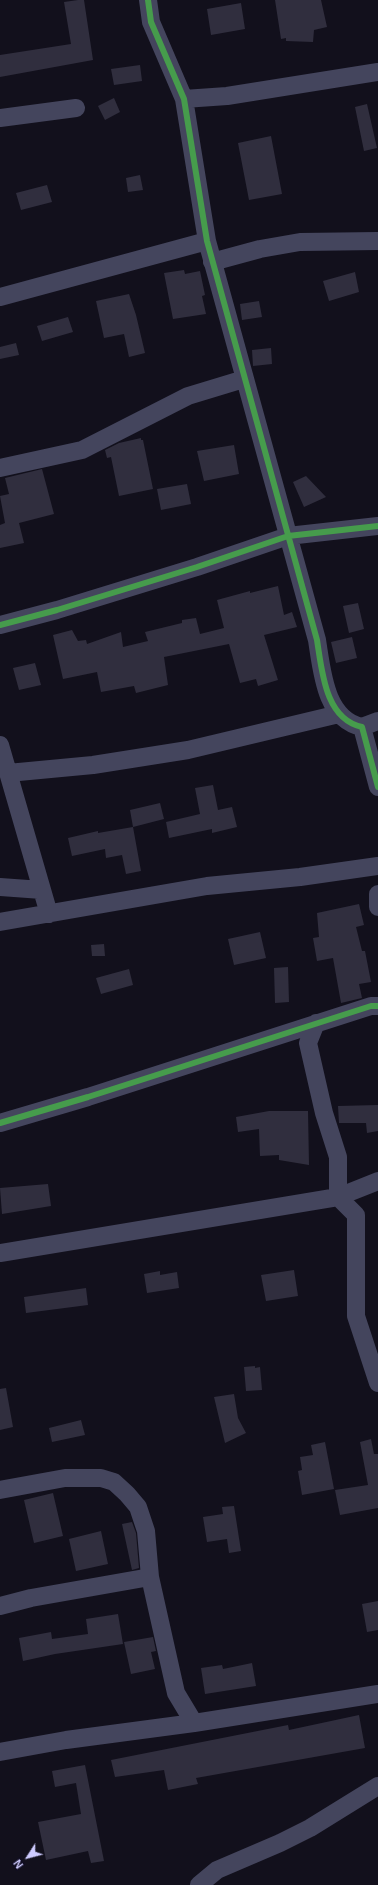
<!DOCTYPE html>
<html>
<head>
<meta charset="utf-8">
<style>
  body { margin:0 }
  #map { position:relative; width:378px; height:1885px; overflow:hidden; background:#12101c; font-family:Helvetica,sans-serif }
  canvas { display:block }
  .north { position:absolute; left:8px; top:1837px; width:40px; height:40px; -webkit-text-stroke:3px #0e0b21; paint-order:stroke; rotate:234deg; font-size:11px; font-weight:700; line-height:16px; text-align:center; color:#cecbff }
  .north::after { content:''; display:block; margin:auto; width:14px; height:18px; background:#cecbff; clip-path:polygon(50% 0,100% 100%,50% 72%,0 100%) }
</style>
</head>
<body>
<div id="map">
<canvas width="378" height="1885"></canvas>
<div class="north">N</div>
</div>
<script>
const ctx = document.querySelector('canvas').getContext('2d');
ctx.lineJoin = 'round';
function fillPath(path, color) { ctx.fillStyle = color; ctx.fill(path, 'evenodd'); }
function trace(path, color, width, dash) { ctx.strokeStyle = color; ctx.lineWidth = width; ctx.lineCap = dash ? 'butt' : 'round'; ctx.setLineDash(dash || []); ctx.stroke(path); }
fillPath(new Path2D(`
  M 78,0 L 84,0 L 93,60 L 0,77 L 0,55 L 71,44 L 64,2 Z
  M 275,0 L 321,0 L 327,27 L 314,30 L 313,42 L 286,41 L 286,38 L 281,39 Z
  M 241,3 L 245,29 L 211,35 L 207,9 Z
  M 140,65 L 142,81 L 114,85 L 111,69 Z
  M 114,98 L 120,112 L 105,120 L 98,106 Z
  M 367,104 L 377,148 L 364,151 L 355,107 Z
  M 271,136 L 282,194 L 249,200 L 238,143 Z
  M 140,175 L 143,190 L 128,192 L 126,178 Z
  M 47,185 L 52,202 L 21,210 L 16,193 Z
  M 184,270 L 185,274 L 200,271 L 205,295 L 202,296 L 206,314 L 173,319 L 164,273 Z
  M 355,272 L 359,292 L 329,301 L 323,281 Z
  M 129,294 L 136,315 L 145,353 L 129,357 L 124,334 L 104,338 L 96,301 Z
  M 259,301 L 262,317 L 242,320 L 240,304 Z
  M 68,317 L 73,332 L 42,341 L 37,326 Z
  M 16,343 L 19,355 L 0,359 L 0,347 Z
  M 271,348 L 272,364 L 253,366 L 252,350 Z
  M 141,438 L 141,440 L 143,440 L 153,489 L 119,496 L 111,457 L 107,458 L 105,450 L 119,443 Z
  M 234,445 L 239,474 L 204,481 L 197,451 Z
  M 42,469 L 54,514 L 19,523 L 24,543 L 0,548 L 0,525 L 5,523 L 0,496 L 9,494 L 5,478 Z
  M 306,476 L 326,497 L 304,507 L 293,482 Z
  M 187,484 L 191,504 L 161,510 L 157,489 Z
  M 278,586 L 284,615 L 292,612 L 297,627 L 264,635 L 278,680 L 258,686 L 256,679 L 240,683 L 229,644 L 164,657 L 168,685 L 136,693 L 134,686 L 101,692 L 97,672 L 63,679 L 53,635 L 72,630 L 78,641 L 86,640 L 87,644 L 121,632 L 123,647 L 148,641 L 145,632 L 182,623 L 182,620 L 196,618 L 200,634 L 224,628 L 217,600 L 250,591 L 250,593 Z
  M 358,603 L 364,629 L 349,633 L 343,606 Z
  M 352,637 L 357,658 L 336,663 L 331,642 Z
  M 35,663 L 41,685 L 19,690 L 13,668 Z
  M 213,785 L 218,810 L 232,807 L 237,827 L 212,833 L 212,829 L 169,838 L 166,822 L 200,814 L 195,788 Z
  M 160,803 L 164,819 L 133,827 L 130,810 Z
  M 133,827 L 141,871 L 126,874 L 122,855 L 106,858 L 105,849 L 72,856 L 68,838 L 98,831 L 98,833 Z
  M 359,904 L 364,925 L 356,927 L 362,951 L 365,951 L 371,982 L 359,984 L 362,998 L 341,1003 L 333,958 L 317,961 L 313,938 L 319,937 L 317,913 Z
  M 260,932 L 266,958 L 234,965 L 228,939 Z
  M 104,944 L 105,956 L 92,956 L 91,945 Z
  M 288,967 L 289,1002 L 275,1003 L 274,968 Z
  M 129,969 L 133,985 L 101,994 L 96,978 Z
  M 378,1105 L 378,1131 L 367,1133 L 366,1123 L 339,1123 L 338,1106 Z
  M 269,1111 L 308,1111 L 309,1165 L 279,1160 L 279,1155 L 260,1156 L 259,1129 L 238,1132 L 236,1117 Z
  M 48,1184 L 51,1206 L 2,1214 L 0,1188 Z
  M 294,1270 L 298,1296 L 266,1301 L 261,1275 Z
  M 160,1271 L 160,1275 L 177,1272 L 179,1288 L 147,1293 L 144,1274 Z
  M 86,1288 L 88,1305 L 26,1313 L 24,1297 Z
  M 255,1366 L 255,1368 L 260,1367 L 262,1390 L 246,1391 L 244,1367 Z
  M 6,1388 L 13,1427 L 0,1430 L 0,1389 Z
  M 234,1394 L 238,1418 L 246,1433 L 225,1443 L 214,1397 Z
  M 81,1420 L 85,1435 L 52,1442 L 49,1428 Z
  M 371,1439 L 374,1454 L 378,1454 L 378,1508 L 340,1515 L 335,1490 L 368,1485 L 360,1442 Z
  M 325,1442 L 334,1489 L 302,1495 L 298,1471 L 302,1470 L 300,1457 L 313,1455 L 311,1445 Z
  M 53,1493 L 63,1536 L 34,1543 L 24,1500 Z
  M 234,1506 L 241,1551 L 229,1553 L 227,1539 L 207,1542 L 203,1517 L 223,1514 L 222,1507 Z
  M 132,1522 L 136,1533 L 139,1568 L 132,1570 L 122,1524 Z
  M 101,1531 L 108,1564 L 76,1571 L 69,1539 Z
  M 378,1601 L 378,1630 L 367,1632 L 362,1604 Z
  M 118,1614 L 123,1644 L 55,1654 L 23,1661 L 19,1638 L 51,1632 L 52,1639 L 88,1634 L 86,1619 Z
  M 153,1637 L 156,1651 L 151,1652 L 155,1669 L 131,1674 L 124,1642 Z
  M 252,1663 L 256,1686 L 205,1694 L 201,1668 L 222,1665 L 223,1669 Z
  M 359,1715 L 365,1748 L 196,1778 L 198,1784 L 168,1790 L 164,1770 L 115,1777 L 111,1760 L 288,1725 L 289,1730 Z
  M 85,1765 L 104,1861 L 91,1863 L 88,1851 L 46,1860 L 38,1822 L 81,1814 L 76,1783 L 55,1787 L 52,1771 Z`), '#302e3e');
trace(new Path2D(`
  M 148,0 L 151,22 L 184,99 L 207,241 L 317,640 C 322,671 325,719 362,727 L 378,787
  M 184,99 L 227,96 L 378,72
  M 0,118 L 76,108
  M 212,262 L 260,249 L 300,242 L 378,241
  M 0,297 L 207,241
  M 0,468 L 82,450 L 188,396 L 244,379
  M 0,625 L 57,610 L 197,567 L 288,536 L 378,526
  M 362,727 L 378,721
  M 0,745 L 49,914
  M 8,773 L 93,765 L 188,750 L 339,714
  M 0,887 L 42,890
  M 378,894 L 378,907
  M 0,922 L 207,886 L 300,877 L 378,866
  M 316,1023 L 308,1043 L 324,1113 L 338,1157 L 338,1197 L 356,1215 L 356,1316 L 378,1383
  M 0,1123 L 88,1097 L 371,1006 L 378,1006
  M 0,1253 L 338,1197 L 378,1181
  M 0,1490 L 65,1478 L 101,1478 L 114,1482 L 127,1494 L 138,1507 L 146,1531 L 150,1577 L 176,1693 L 194,1723
  M 0,1606 L 31,1598 L 150,1577
  M 0,1752 L 66,1740 L 194,1723 L 378,1694
  M 199,1885 L 217,1870 L 280,1843 L 310,1828 L 378,1786`), '#44455d', 18);
trace(new Path2D(`
  M 148,0 L 151,22 L 184,99 L 207,241 L 317,640 C 322,671 325,719 362,727 L 378,787
  M 0,625 L 57,610 L 197,567 L 288,536 L 378,526
  M 0,1123 L 88,1097 L 371,1006 L 378,1006`), '#469c4c', 6);
</script>
</body>
</html>
